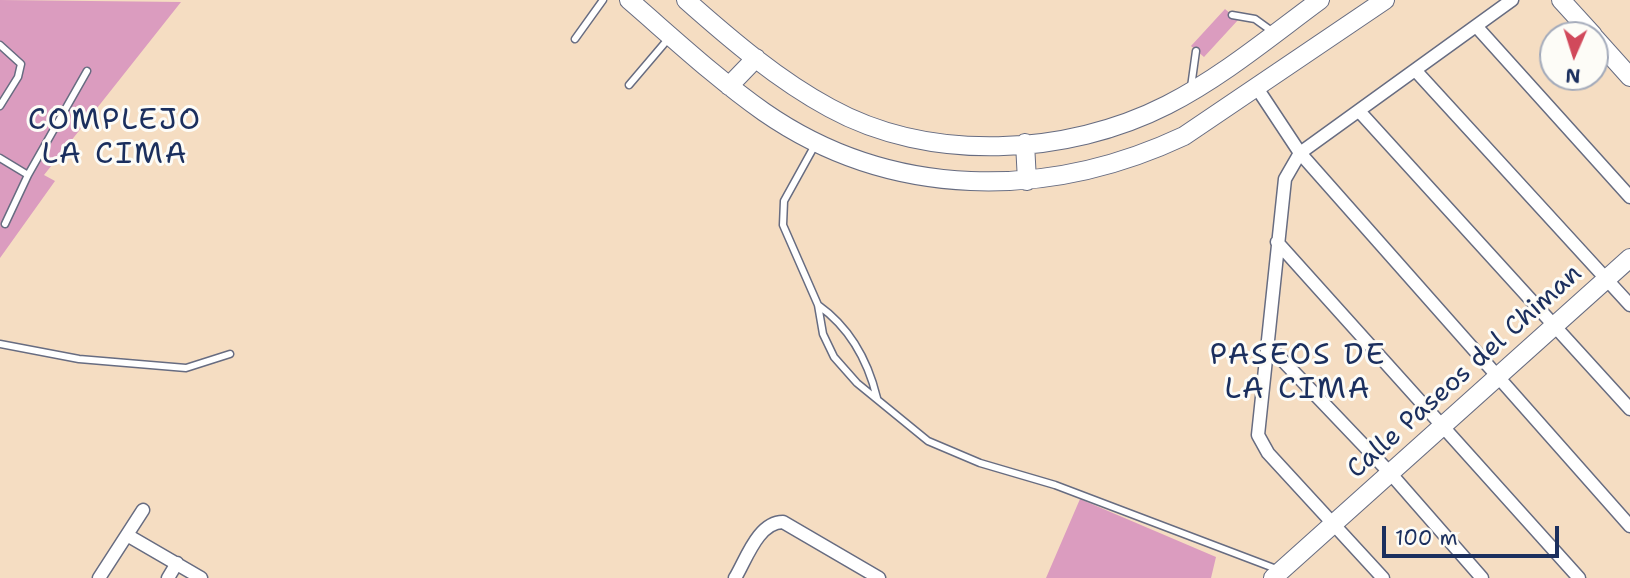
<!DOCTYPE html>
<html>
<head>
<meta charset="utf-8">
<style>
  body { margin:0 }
  #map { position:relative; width:1630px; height:578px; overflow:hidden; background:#f5ddc2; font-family:"Shantell Sans",sans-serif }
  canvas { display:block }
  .north { position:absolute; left:1539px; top:21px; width:70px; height:70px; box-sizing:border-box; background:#fdfcf7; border:2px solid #a3aaba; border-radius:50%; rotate:183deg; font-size:19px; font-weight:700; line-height:28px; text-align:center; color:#1b2f5e }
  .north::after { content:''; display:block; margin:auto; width:24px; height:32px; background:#d1495b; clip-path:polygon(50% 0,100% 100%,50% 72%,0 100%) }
  .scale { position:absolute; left:1382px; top:526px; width:177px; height:32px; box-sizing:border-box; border:4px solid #1b2f5e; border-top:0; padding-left:9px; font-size:21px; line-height:24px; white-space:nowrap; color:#1b2f5e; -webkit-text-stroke:5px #fdfcf7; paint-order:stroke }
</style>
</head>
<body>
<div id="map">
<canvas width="1630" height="578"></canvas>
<div class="north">N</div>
<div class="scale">100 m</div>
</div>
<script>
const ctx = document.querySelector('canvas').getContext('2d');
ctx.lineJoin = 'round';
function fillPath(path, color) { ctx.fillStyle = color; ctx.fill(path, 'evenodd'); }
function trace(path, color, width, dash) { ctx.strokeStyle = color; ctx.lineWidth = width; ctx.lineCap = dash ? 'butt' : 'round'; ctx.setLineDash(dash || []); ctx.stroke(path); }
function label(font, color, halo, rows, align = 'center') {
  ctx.font = font + ' "Shantell Sans",sans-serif'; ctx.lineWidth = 6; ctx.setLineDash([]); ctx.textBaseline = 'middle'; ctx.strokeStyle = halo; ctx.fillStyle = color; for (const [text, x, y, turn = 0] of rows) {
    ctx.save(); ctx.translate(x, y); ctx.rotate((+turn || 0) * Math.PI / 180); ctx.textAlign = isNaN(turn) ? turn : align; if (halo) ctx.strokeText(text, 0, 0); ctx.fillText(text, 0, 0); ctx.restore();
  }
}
fillPath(new Path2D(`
  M 0,0 L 181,2 L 44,175 L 55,181 L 0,258 Z
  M 1225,9 L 1238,20 L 1204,57 L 1191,46 Z
  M 1080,499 L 1216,557 L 1211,578 L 1046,578 Z`), '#db9cbf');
const lane = new Path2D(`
  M 1232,15 L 1255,19 L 1273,32
  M 575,39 L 603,0
  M 0,45 L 21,64 L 18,77 L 0,106
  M 629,85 L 669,38
  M 1191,87 L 1196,51
  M 815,145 L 784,201 L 783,225 L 818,305 L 823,334 L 834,357 L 857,383 L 928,441 L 980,463 L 1055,485 L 1279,570
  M 0,158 L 28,175
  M 5,224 L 28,175 L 87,71
  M 818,305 C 849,327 868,361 877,398
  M 0,344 L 79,359 L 186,368 L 230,354`);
const street = new Path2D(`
  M 1476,26 L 1630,197
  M 1415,70 L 1630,305
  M 1257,88 L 1300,153 L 1630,526
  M 1359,111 L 1630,409
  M 1277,242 L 1579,578
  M 1267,344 L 1391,474 L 1482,578
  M 127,535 L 201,578
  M 99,578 L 143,510
  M 168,578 L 177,563
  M 735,578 C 746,560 758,522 783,522 L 879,578
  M 1383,578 L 1268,453 L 1258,435 L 1285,179 L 1300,153 L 1512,0`);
const secondary = new Path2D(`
  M 629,0 C 673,38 717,79 764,112 C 891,200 1048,200 1184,136 L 1385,0
  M 686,0 C 730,39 778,80 830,108 C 930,163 1067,156 1167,105 C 1222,77 1271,36 1320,0
  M 1561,0 L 1593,35
  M 1595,38 L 1630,77
  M 729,86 L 756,58
  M 1025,143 L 1027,181
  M 1273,578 L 1630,258`);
trace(lane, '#676c81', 9);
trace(street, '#676c81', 15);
trace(secondary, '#676c81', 20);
trace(lane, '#fff', 6);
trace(street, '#fff', 12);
trace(secondary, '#fff', 18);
label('26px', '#1b2f5e', '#fdfcf7', [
  ["Calle Paseos del Chiman",1465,372,-42]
]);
ctx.letterSpacing = '2px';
label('30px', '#1b2f5e', '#fdfcf7', [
  ["COMPLEJO",115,121],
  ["LA CIMA",115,155],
  ["PASEOS DE",1298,356],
  ["LA CIMA",1298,390]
]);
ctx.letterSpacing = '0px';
</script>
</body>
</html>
